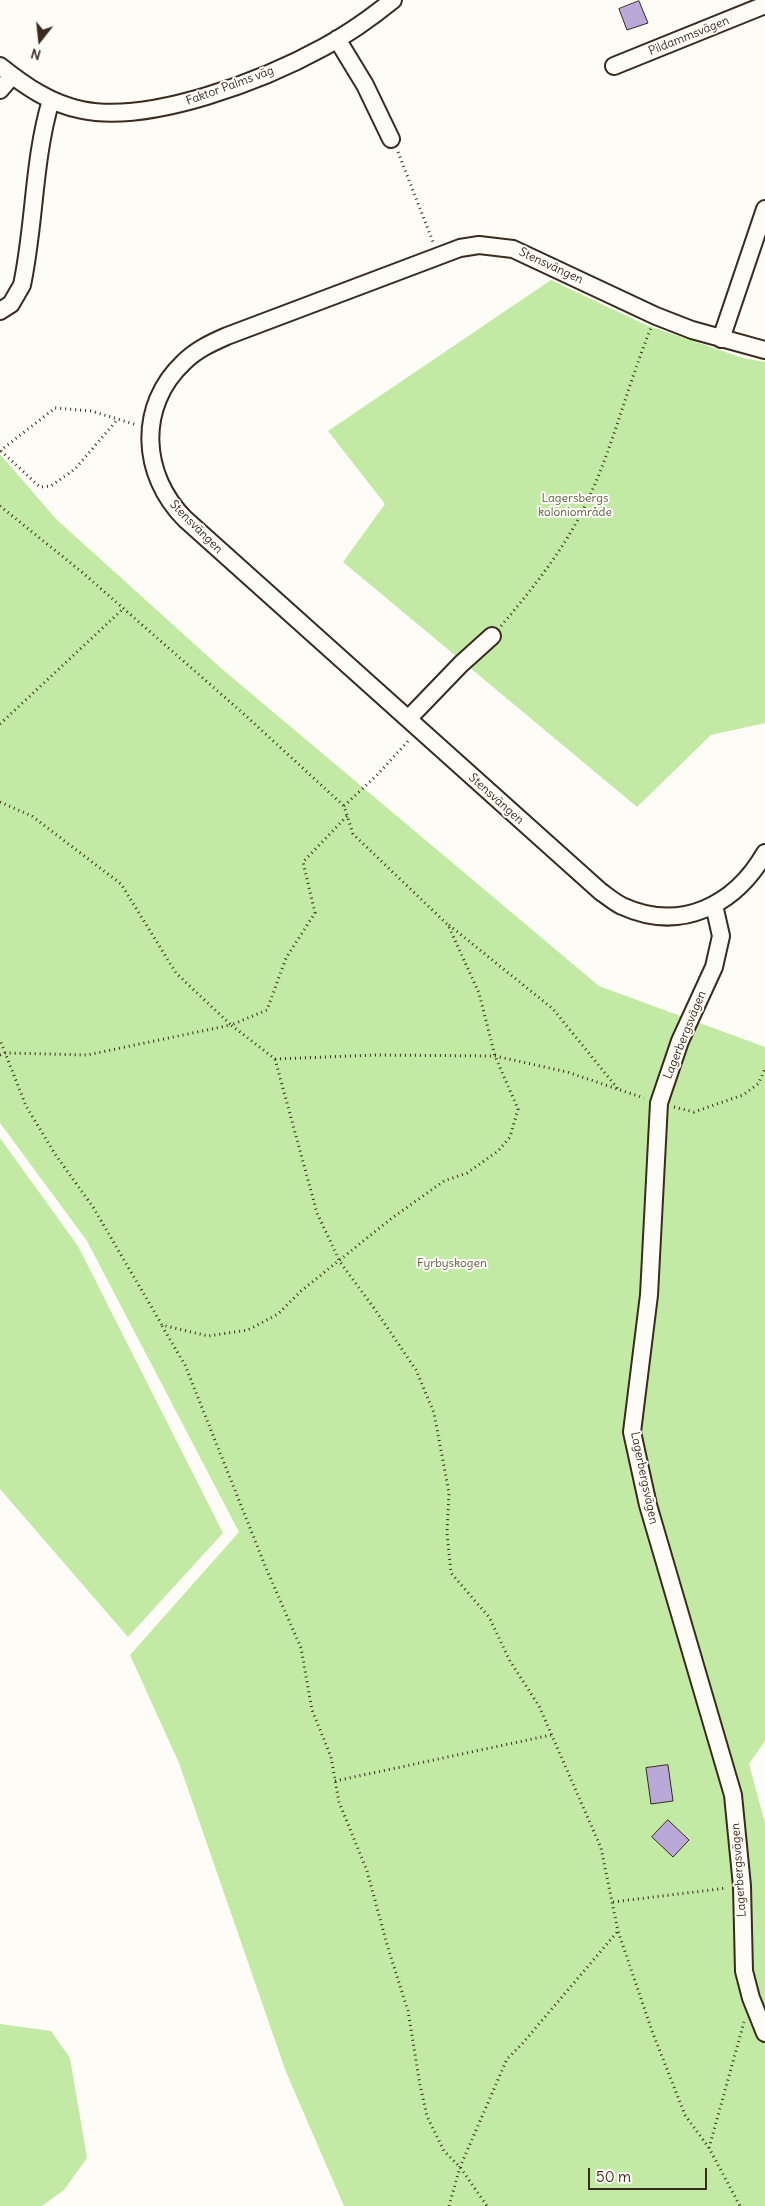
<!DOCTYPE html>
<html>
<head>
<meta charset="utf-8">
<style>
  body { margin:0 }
  #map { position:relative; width:765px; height:2206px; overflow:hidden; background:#fdfcf7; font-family:Delius,sans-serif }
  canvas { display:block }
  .north { position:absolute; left:15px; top:15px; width:50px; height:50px; -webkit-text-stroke:4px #fdfcf7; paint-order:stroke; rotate:196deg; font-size:14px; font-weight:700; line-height:20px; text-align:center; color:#3b2a1e }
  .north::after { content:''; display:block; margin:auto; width:18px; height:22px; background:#3b2a1e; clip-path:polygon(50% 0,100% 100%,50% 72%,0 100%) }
  .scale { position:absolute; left:588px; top:2168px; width:119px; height:22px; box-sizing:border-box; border:2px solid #3b2a1e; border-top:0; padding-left:6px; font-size:15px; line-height:18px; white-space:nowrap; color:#3b2a1e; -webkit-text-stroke:4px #fdfcf7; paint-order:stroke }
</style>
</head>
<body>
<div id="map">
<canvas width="765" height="2206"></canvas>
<div class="north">N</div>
<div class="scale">50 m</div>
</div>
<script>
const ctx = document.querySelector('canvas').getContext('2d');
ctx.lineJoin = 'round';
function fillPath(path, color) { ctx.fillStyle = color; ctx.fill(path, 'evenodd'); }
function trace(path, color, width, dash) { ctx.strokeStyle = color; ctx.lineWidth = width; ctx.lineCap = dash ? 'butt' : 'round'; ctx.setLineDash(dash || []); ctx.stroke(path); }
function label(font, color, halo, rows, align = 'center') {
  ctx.font = font + ' Delius,sans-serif'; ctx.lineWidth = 4; ctx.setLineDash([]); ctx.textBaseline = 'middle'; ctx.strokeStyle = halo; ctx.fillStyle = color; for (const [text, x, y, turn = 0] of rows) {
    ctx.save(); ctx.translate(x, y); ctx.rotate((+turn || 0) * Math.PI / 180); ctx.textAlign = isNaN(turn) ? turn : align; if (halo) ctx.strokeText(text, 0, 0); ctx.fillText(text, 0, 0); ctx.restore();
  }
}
fillPath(new Path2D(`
  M 551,280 L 646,325 L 743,358 L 765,362 L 765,723 L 711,735 L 637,807 L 343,562 L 385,504 L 328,431 Z
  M 0,454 L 56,519 L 222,669 L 599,986 L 765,1047 L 765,1741 L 749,1764 L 765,1823 L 765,2206 L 344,2206 L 286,2072 L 179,1763 L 130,1655 L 239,1532 L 87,1241 L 0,1123 Z
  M 0,1138 L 78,1246 L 223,1533 L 128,1637 L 0,1489 Z
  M 0,2024 L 51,2031 L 70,2058 L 87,2158 L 64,2190 L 42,2206 L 0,2206 Z`), '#c3eaa5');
const building = new Path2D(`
  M 639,1 L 648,23 L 627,30 L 619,9 Z
  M 668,1765 L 673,1801 L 651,1804 L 646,1768 Z
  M 668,1820 L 689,1840 L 673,1857 L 652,1837 Z`);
fillPath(building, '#baa8d8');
trace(building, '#3b2a1e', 1);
const street = new Path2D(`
  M 337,39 L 365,85 L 391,139
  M 0,66 C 25,86 51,104 82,110 C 151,124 264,80 324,47 C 348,34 372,17 393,0
  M 614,66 L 765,5
  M 0,90 L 12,76
  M 0,311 L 11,304 L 22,285 C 35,224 33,160 51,100
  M 721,339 L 765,209
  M 765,350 L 692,330 L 656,316 L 513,249 L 479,245 L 460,248 L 227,336 C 211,343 196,350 184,362 C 137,406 141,475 185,519 L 600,891 C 607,896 614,902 622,906 C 681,933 735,905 765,853
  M 408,719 L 461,664 L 492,636
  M 714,905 L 721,936 L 714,967 L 680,1041 L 659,1103 L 649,1295 L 632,1432 L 648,1505 L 733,1795 L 742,1886 L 744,1971 L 751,1998 L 765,2033`);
trace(street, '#3b2a1e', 20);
trace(new Path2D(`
  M 398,152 L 433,242
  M 0,451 L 55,408 L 91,411 L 137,425
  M 1,451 L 40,487 L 51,486 L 75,469 L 117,420
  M 0,506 L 83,573 L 245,715 L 344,806 L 353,834 L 448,925 L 479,993 L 495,1056 L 518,1109 L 510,1137 L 498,1151 L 467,1173 L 444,1181 L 392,1218 L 301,1291 L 278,1314 L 248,1330 L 208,1336 L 162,1325 L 93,1207 L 55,1154 L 26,1106 L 0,1040
  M 501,626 C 534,587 564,549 586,504 C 613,448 627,386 651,328
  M 0,724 L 124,608
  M 0,802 L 32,816 L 121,884 L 176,973 L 231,1025 L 267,1010 L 286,958 L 315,913 L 303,862 L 347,816
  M 344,806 L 378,774 L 410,739
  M 449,925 L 553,1009 L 618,1089
  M 0,1055 L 6,1053 L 87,1055 L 231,1025 L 275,1059 L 376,1055 L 495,1056 L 567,1072 L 644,1098
  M 275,1059 L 317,1213 L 340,1262 L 374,1308 L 416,1370 L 434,1413 L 449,1493 L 447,1533 L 451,1573 L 489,1617 L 510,1661 L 539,1706 L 601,1848 L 618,1931 L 652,2031 L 685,2115 L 709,2148 L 740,2206
  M 674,1107 L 694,1112 L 743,1095 L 758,1084 L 765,1069
  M 162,1326 L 185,1365 L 266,1568 L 301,1648 L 312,1710 L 331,1757 L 339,1802 L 367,1871 L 388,1948 L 408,2011 L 420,2085 L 427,2116 L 444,2151 L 460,2167 L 487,2206
  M 335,1781 L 551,1735
  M 613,1902 L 727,1888
  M 709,2148 L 744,2022
  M 449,2206 L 460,2167 L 507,2059 L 522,2044 L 618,1931`), '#3b2a1e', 3, [1, 4]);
trace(street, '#fdfcf7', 16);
label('12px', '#3b2a1e', '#fdfcf7', [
  ["Pildammsvägen",689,36,-22],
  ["Faktor Palms väg",230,86,-20],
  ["Stensvängen",551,266,25],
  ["Stensvängen",196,527,45],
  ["Stensvängen",496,799,42],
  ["Lagerbergsvägen",685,1035,-68],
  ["Lagerbergsvägen",644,1478,78],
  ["Lagerbergsvägen",739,1870,-94]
]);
label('12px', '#5d5a40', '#fdfcf7', [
  ["Lagersbergs",575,499],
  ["koloniområde",575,513],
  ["Fyrbyskogen",452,1264]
]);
</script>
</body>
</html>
